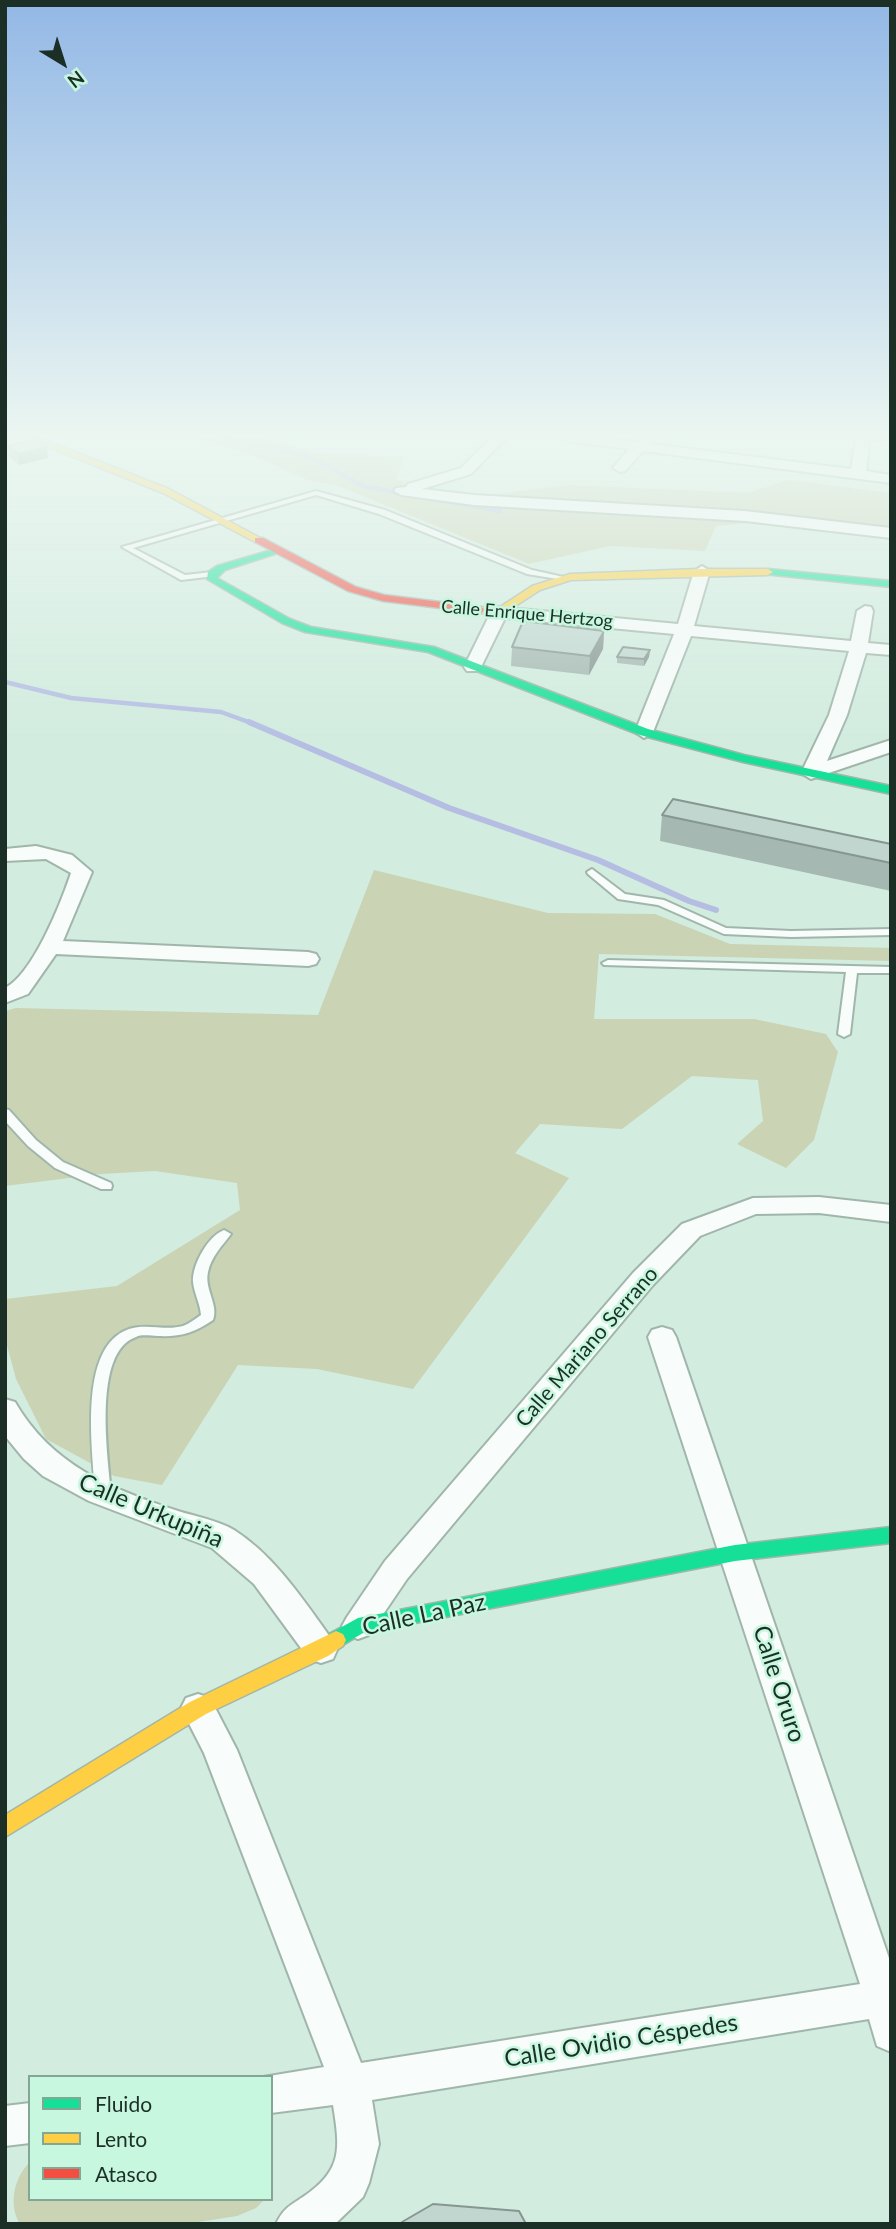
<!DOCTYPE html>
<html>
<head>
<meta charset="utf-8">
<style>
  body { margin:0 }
  #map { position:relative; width:896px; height:2229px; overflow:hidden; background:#d2ecdf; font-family:Lato,sans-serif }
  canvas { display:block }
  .frame { position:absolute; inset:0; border:7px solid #1c2f26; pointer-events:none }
  .legend { position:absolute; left:28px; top:2075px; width:245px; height:126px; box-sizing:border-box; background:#c7f7de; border:2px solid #83a794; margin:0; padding:9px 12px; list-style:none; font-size:21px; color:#1c2f26 }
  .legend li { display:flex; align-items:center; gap:14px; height:35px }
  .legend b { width:35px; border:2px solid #83a794 }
  .north { position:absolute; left:28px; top:28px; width:70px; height:70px; -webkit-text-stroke:5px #c7f7de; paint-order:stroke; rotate:142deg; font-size:19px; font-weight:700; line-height:28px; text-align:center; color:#1c2f26 }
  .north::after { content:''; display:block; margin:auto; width:24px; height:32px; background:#1c2f26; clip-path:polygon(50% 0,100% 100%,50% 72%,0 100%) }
</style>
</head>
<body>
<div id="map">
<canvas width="896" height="2229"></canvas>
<div class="frame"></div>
<ul class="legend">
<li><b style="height:9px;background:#16e098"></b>Fluido</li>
<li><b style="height:9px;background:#ffcf43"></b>Lento</li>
<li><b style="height:9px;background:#f24e42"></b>Atasco</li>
</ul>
<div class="north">N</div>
</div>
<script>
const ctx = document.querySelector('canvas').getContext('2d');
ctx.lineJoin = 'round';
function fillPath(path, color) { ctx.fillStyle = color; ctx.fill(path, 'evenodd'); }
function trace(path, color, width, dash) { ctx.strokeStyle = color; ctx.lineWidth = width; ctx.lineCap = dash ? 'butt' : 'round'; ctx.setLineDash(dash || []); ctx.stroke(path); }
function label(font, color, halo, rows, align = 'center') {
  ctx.font = font + ' Lato,sans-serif'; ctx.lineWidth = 5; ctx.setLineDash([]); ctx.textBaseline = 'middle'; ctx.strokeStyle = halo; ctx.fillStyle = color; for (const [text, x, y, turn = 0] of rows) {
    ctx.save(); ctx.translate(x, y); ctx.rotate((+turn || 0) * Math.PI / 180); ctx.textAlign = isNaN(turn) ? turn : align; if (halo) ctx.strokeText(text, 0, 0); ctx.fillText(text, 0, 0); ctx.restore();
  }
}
fillPath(new Path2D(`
  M 190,437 L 261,437 L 319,453 L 404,457 L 396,479 L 432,494 L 480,496 L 568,485 L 748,493 L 787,480 L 891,493 L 891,537 L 759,522 L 716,526 L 705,551 L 610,546 L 529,564 L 338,486 L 308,480 L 244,452 Z
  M 374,870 L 548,913 L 655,914 L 730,944 L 891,948 L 891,961 L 599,954 L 594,1019 L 754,1019 L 826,1034 L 838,1052 L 814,1140 L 786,1168 L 737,1144 L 763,1121 L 758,1080 L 692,1076 L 622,1129 L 540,1124 L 515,1153 L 569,1178 L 413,1389 L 317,1369 L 238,1365 L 162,1485 L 114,1476 L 46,1439 L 16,1379 L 5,1338 L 5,1299 L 117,1286 L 240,1210 L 237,1183 L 155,1171 L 101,1174 L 5,1186 L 5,1011 L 16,1008 L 318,1015 Z
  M 30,2162 L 30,2199 L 265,2199 L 256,2208 L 237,2216 L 185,2224 L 20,2224 C 8,2205 14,2177 30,2162 Z`), '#cad3b4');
trace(new Path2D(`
  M 223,437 L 310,457 L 363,486 L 404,494
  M 423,497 L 500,511
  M 5,682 L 71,698 L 221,712 L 254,724`), '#b5bee2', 4.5);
trace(new Path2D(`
  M 249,722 L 449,808 L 598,860 L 689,901 L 716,910`), '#b5bee2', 6);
const lane = new Path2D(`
  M 316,491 L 385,510 L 532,570 L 568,578 L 564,580 L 527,574 L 379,514 L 316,495 L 133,548 L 185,575 L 212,572 L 216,574 L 215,576 L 181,580 L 122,547 Z
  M 592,869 L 625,894 L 664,900 L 726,928 L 791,931 L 891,929 L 891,935 L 791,937 L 724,934 L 658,905 L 618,899 L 588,874 L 587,872 Z
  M 608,960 L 891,967 L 891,973 L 857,973 L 850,1034 L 844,1037 L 838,1034 L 846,972 L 604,965 L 602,963 Z
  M 5,1109 L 9,1110 L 36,1140 L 63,1162 L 111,1183 L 112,1186 L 111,1189 L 101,1189 L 55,1168 L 28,1146 L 5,1121 Z
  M 224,1230 L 231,1234 C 222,1246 211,1257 208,1272 C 204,1289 219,1305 213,1320 C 194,1333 180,1337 158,1336 C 151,1336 142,1334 136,1337 C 92,1352 108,1457 111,1493 L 108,1497 L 103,1499 L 98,1497 L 95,1493 C 93,1450 77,1347 129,1329 C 147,1323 165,1331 183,1326 C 189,1324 195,1319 201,1315 C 200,1303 194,1293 193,1282 C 192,1265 208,1236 224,1230 Z`);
const street = new Path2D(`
  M 492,437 L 507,437 L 471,474 L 422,489 L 474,495 L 745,511 L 891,528 L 891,538 L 745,521 L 474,505 L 401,495 L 394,491 L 396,488 L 406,487 L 408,484 L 461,468 Z
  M 559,437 L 598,437 L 637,442 L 641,437 L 654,437 L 651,444 L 851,469 L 856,437 L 870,437 L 866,471 L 891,475 L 891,483 L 643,451 L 625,471 L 620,472 L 613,468 L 629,449 L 566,441 Z
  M 702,566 L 710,571 L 694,626 L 851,641 L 857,611 L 865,606 L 871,607 L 873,611 L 868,643 L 891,645 L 891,655 L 866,653 L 847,715 L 827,761 L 891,740 L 891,752 L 811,779 L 801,773 L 829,715 L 849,651 L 691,636 L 653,732 L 644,738 L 635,732 L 674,634 L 505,618 L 479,671 L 467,671 L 464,667 L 491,612 L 499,607 L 678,624 L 694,571 Z
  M 36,846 L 72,855 L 92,872 L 63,941 L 308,952 L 316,954 L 319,959 L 316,964 L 308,966 L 56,954 L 28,994 L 5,1003 L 5,988 C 33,974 61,903 71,873 L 46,859 L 5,861 L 5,849 Z
  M 819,1197 L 891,1205 L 891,1222 L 819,1213 L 756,1214 L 700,1236 L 653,1285 L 407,1579 L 369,1635 L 358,1639 L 347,1635 L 342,1626 L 347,1617 L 385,1561 L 633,1273 L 682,1224 L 753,1198 Z
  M 662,1327 L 672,1330 L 676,1337 L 891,1964 L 891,2052 L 877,2046 L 869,2019 L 372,2100 L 379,2144 L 369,2183 L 363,2197 L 335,2224 L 276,2224 C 283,2209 289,2206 303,2197 C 343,2170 340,2149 333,2105 L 271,2113 L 271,2077 L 263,2077 L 324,2067 L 204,1753 L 181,1708 L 186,1698 L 198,1694 L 210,1698 L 237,1750 L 361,2063 L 860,1984 L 648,1337 L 652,1330 Z
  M 5,1399 L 15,1402 C 51,1465 111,1489 178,1511 C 197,1517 217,1520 234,1530 C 276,1557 304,1601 333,1641 L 337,1650 L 333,1659 L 321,1663 L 309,1659 L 254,1584 L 212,1548 L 89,1501 L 43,1476 L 24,1459 L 5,1436 Z
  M 30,2103 L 30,2143 L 5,2146 L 5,2106 Z`);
const fast = new Path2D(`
  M 275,549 L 284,551 L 225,570 L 217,578 L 290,619 L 311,627 L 434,647 L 648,729 L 744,755 L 891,786 L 891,794 L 743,762 L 640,735 L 428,652 L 305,632 L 282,623 L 207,579 L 208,572 L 217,566 Z
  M 768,569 L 891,581 L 891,587 L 764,574 L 763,572 Z
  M 891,1527 L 891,1543 L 735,1561 L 363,1633 L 336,1649 L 329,1646 L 326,1640 L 329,1634 L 358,1618 L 735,1545 Z`);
const slow = new Path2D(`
  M 24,437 L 37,437 L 169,489 L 264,540 L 255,542 L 163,493 Z
  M 865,437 L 891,437 L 891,442 L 869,440 Z
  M 698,569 L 768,569 L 773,572 L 768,575 L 571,580 L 540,590 L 503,614 L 481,613 L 476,610 L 481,607 L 497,609 L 532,586 L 570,574 Z
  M 336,1631 L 343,1634 L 346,1640 L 343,1646 L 328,1656 L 206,1714 L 5,1837 L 5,1815 L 190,1702 Z`);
const jam = new Path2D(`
  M 255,538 L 263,538 L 356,587 L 384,595 L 481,607 L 486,610 L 481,613 L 383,601 L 348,591 L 255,542 Z`);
trace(lane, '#a1b6ab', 4);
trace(street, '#a1b6ab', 4);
trace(fast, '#a1b6ab', 3);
trace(slow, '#a1b6ab', 3);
trace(jam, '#a1b6ab', 3);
fillPath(lane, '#f8fcfa');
fillPath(street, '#f8fcfa');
fillPath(fast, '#16e098');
fillPath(slow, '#ffcf43');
fillPath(jam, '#f24e42');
fillPath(new Path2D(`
  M 8,446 L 47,447 L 48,458 L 19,465 L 9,457 Z
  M 604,631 L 603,649 L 589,675 L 511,666 L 512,647 Z
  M 650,650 L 649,657 L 644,666 L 617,663 L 617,657 Z
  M 662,815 L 891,844 L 891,891 L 660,841 Z`), '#a5b8b2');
fillPath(new Path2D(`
  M 47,447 L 48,458 L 19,465 L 18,454 Z
  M 604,631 L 603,649 L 589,675 L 590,656 Z
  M 650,650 L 649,657 L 644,666 L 644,659 Z`), '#869691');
const building = new Path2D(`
  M 37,439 L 47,447 L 18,454 L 8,446 Z
  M 523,621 L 604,631 L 590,656 L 512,647 Z
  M 623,647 L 650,650 L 644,659 L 617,657 Z
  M 673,799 L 891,844 L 891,863 L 662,815 Z
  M 433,2204 L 519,2211 L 526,2224 L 403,2224 L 402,2222 Z`);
fillPath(building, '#c0d6cf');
trace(building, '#869691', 2);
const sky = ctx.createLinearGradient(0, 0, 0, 749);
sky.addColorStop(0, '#93b8e6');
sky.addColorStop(0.58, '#ebf6f1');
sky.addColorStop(1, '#ebf6f100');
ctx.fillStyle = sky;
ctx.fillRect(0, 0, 896, 749);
label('18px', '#1c2f26', '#c7f7de', [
  ["Calle Enrique Hertzog",527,614,5]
]);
label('21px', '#1c2f26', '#c7f7de', [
  ["Calle Mariano Serrano",587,1347,-49]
]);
label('24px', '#1c2f26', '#c7f7de', [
  ["Calle Urkupiña",151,1511,23],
  ["Calle La Paz",424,1615,-12],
  ["Calle Oruro",779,1684,72],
  ["Calle Ovidio Céspedes",621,2041,-9]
]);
</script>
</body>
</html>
